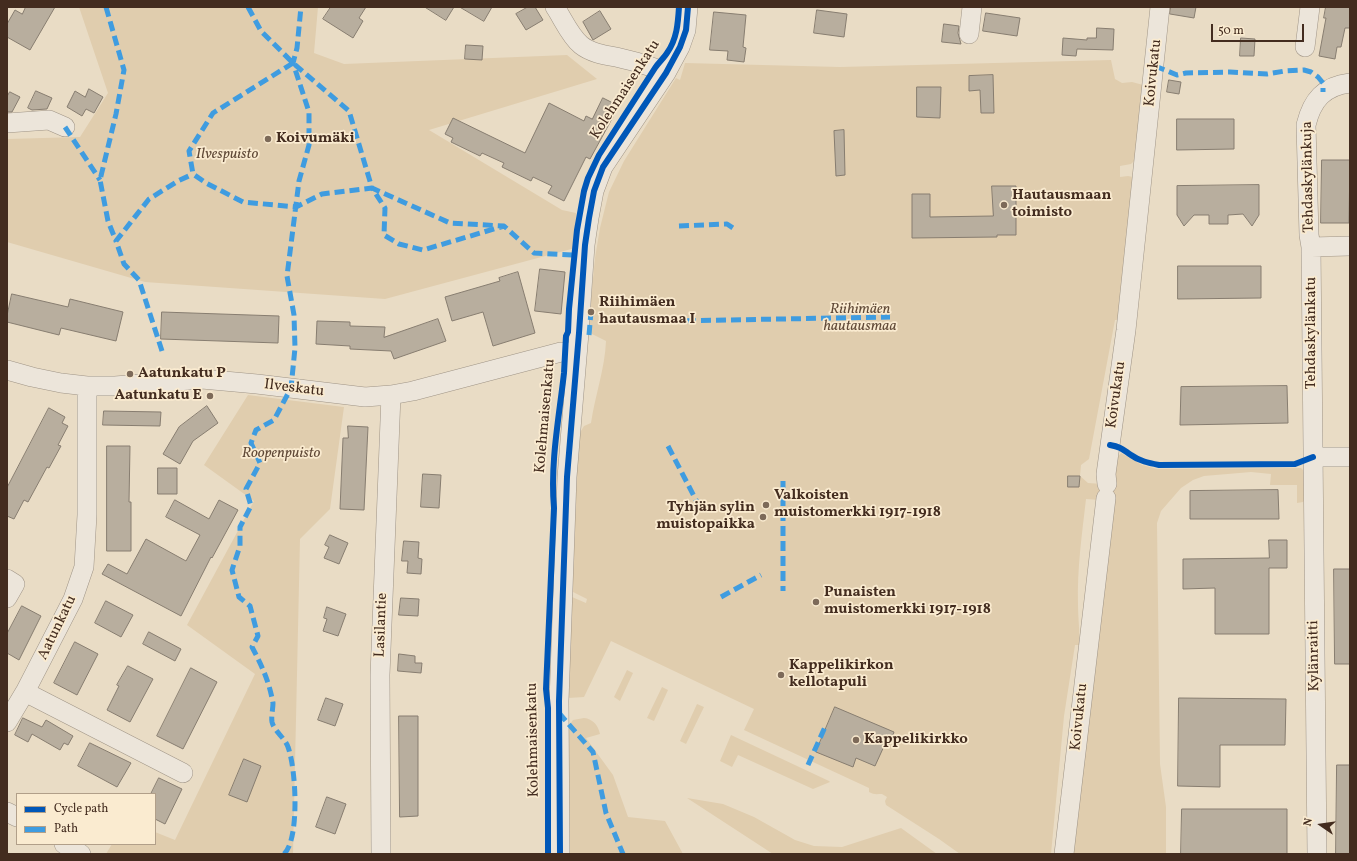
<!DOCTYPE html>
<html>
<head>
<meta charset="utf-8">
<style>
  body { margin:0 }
  #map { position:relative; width:1357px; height:861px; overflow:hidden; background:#e9dcc5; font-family:Vollkorn,serif }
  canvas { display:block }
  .frame { position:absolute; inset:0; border:8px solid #432c1f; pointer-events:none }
  .legend { position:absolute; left:16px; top:793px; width:140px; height:52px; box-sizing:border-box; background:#faebd0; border:1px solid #b19f89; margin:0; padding:5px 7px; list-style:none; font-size:12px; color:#432c1f }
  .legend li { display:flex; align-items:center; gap:8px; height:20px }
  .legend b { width:20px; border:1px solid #b19f89 }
  .north { position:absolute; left:1301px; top:805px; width:40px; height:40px; -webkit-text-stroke:3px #faebd0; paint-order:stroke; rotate:283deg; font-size:11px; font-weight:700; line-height:16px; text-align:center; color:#432c1f }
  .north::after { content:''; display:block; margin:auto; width:14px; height:18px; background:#432c1f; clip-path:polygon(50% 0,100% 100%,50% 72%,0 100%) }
  .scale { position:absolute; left:1211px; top:24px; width:93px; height:18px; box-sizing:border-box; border:2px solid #432c1f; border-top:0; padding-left:5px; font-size:12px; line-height:14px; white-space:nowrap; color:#432c1f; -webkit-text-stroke:3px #faebd0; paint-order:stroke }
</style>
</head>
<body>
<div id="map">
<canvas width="1357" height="861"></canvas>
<div class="frame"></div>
<ul class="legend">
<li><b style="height:5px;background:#0057b8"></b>Cycle path</li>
<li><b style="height:5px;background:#3f9ce0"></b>Path</li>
</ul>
<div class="north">N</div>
<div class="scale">50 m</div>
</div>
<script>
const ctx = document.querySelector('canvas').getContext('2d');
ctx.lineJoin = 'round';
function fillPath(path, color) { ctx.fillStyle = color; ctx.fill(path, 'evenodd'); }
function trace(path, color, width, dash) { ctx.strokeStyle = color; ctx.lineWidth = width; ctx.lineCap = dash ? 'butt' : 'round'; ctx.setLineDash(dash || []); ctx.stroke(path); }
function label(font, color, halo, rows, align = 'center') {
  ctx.font = font + ' Vollkorn,serif'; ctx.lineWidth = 3.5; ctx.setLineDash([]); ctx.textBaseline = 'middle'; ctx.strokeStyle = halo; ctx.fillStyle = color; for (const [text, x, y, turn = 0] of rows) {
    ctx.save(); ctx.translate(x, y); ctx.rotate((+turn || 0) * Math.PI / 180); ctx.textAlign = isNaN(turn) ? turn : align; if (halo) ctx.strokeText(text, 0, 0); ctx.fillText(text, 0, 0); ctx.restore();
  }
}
fillPath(new Path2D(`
  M 79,7 L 318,7 L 314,53 L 344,64 L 567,55 L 597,79 L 429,130 L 562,210 L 576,213 L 575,248 L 385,299 L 145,282 L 7,242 L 7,139 L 80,137 L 108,93 Z
  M 1111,60 L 1115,79 L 1122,83 L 1132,82 L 1147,86 L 1135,160 L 1131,164 L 1120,166 L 1120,177 L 1128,176 L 1133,177 L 1120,320 L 1115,320 L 1089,459 L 1081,465 L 1080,476 L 1088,483 L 1102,484 L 1100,500 L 1086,499 C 1082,534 1077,569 1078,604 C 1078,618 1080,631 1079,645 L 1075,645 L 1064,716 L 1051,854 L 960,854 L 939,839 L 886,805 L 885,801 L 887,797 L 882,794 C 877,794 874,795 869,792 L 869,788 L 744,730 L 754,709 L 611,641 L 584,697 L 568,698 L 570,598 L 572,597 L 586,603 L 587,599 L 571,591 L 574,511 L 579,434 L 584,426 L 591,423 C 595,396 605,368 606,341 L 592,334 L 588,330 L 595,258 L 600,228 L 609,192 L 624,161 L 676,78 L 680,80 L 685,63 L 840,67 Z
  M 248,395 L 344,407 L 330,509 L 300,539 L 293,854 L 106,854 L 112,844 L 155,844 L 155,832 L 175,840 L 255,674 L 187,625 L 254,501 L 204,465 Z
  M 1121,453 L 1142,465 L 1157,469 L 1301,468 L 1305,472 L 1305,499 L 1303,502 L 1297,503 L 1297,485 L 1270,485 L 1271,474 L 1251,472 L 1204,476 L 1193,480 L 1181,488 L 1161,511 L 1157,523 L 1160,764 L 1166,807 L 1166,854 L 1070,854 L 1112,485 L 1117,458 Z
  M 627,670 L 633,673 L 620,701 L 614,697 Z
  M 662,687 L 668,690 L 654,721 L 647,718 Z
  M 697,704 L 704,707 L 686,744 L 680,741 Z
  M 584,718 C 593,719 598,725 600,734 L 586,738 L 613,775 L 628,817 L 665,821 L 683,854 L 570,854 L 568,727 L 573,720 Z
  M 731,735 L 829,781 L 830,782 L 813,789 L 738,755 L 732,767 L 720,761 Z
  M 687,798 L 723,804 L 754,817 L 795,840 L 814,846 L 842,847 L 901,828 L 937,854 L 773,854 Z`), '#e0cdae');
const building = new Path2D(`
  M 26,7 L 55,7 L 30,50 L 7,37 L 7,24 L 15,10 L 22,14 Z
  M 331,7 L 366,7 L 359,18 L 363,21 L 353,38 L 323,19 Z
  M 425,7 L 454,7 L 446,20 Z
  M 460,7 L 492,7 L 484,21 Z
  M 528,7 L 535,7 L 543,20 L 526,30 L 516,14 Z
  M 1171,7 L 1196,7 L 1194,18 L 1170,14 Z
  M 1326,7 L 1350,7 L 1350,28 L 1345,28 L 1341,47 L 1337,47 L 1335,59 L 1319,56 L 1326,18 L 1324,18 Z
  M 817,10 L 847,14 L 844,37 L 814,33 Z
  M 600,11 L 611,29 L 593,40 L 583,22 Z
  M 714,12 L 746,15 L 743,47 L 746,48 L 744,62 L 727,60 L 728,51 L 710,50 Z
  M 986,13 L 1020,18 L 1017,36 L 983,31 Z
  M 944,24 L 959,26 L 958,33 L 961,44 L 942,42 Z
  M 1097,28 L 1114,29 L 1113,50 L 1077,49 L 1076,56 L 1062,55 L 1063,38 L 1087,40 L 1087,38 L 1096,38 Z
  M 1241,38 L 1255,39 L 1254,56 L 1240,56 Z
  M 466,45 L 483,46 L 482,60 L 465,59 Z
  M 993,75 L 994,113 L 981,113 L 980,90 L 969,91 L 969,76 Z
  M 1169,80 L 1181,82 L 1179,94 L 1167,92 Z
  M 917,87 L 941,87 L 940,118 L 917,117 Z
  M 89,89 L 103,97 L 94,113 L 86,109 L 82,116 L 67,107 L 75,91 L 85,97 Z
  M 36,91 L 52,98 L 47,109 L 32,110 L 28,108 Z
  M 10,92 L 20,97 L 12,112 L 7,112 L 7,97 Z
  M 603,98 L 619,106 L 590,159 L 586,157 L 564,201 L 548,193 L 552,186 L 533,177 L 531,181 L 502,167 L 504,163 L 482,153 L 480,156 L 451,142 L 453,138 L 445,134 L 453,118 L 525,153 L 549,103 L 584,121 L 586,116 L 592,119 Z
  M 1177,119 L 1234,119 L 1234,149 L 1177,150 Z
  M 844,130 L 845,175 L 836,176 L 834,131 Z
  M 1322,160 L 1350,160 L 1349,223 L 1321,223 Z
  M 1259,185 L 1259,215 L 1252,226 L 1243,214 L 1228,215 L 1228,224 L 1209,224 L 1209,215 L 1194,215 L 1184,226 L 1177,215 L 1177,186 Z
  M 992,186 L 1016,186 L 1016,235 L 997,235 L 997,237 L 912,238 L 912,194 L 930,194 L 930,217 L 993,216 Z
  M 1178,266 L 1261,266 L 1261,298 L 1178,299 Z
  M 540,269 L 565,272 L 561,314 L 535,311 Z
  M 518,272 L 535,333 L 493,346 L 483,312 L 452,321 L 445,297 L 500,281 L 499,278 Z
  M 12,294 L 68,307 L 70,299 L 123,312 L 116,341 L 61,328 L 59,335 L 7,322 L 7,316 Z
  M 162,312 L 279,316 L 278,343 L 161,339 Z
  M 438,319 L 446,341 L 394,359 L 391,351 L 350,349 L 350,346 L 316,344 L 317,321 L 350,322 L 350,326 L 385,327 L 384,337 Z
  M 1287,386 L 1288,423 L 1180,425 L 1181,387 Z
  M 207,406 L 218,423 L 193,441 L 180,464 L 163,454 L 179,427 Z
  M 49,408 L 65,417 L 62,423 L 68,426 L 58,445 L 61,446 L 49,468 L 47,467 L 28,502 L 24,500 L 14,519 L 7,516 L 7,488 Z
  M 104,411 L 161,412 L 160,426 L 103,425 Z
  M 348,426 L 368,427 L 364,510 L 340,509 L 343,438 L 348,438 Z
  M 107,446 L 130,446 L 129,502 L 131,502 L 131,551 L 107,551 Z
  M 158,468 L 177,468 L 177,494 L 158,494 Z
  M 423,474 L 441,475 L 439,508 L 421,507 Z
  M 1068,476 L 1080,476 L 1079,487 L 1068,487 Z
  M 1278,490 L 1279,519 L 1190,519 L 1190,491 Z
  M 175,500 L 209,519 L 219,500 L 238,510 L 212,558 L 211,557 L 181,616 L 102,574 L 108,564 L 127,574 L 146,539 L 186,561 L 200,535 L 166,517 Z
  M 330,535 L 348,543 L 339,564 L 324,558 L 329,547 L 325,545 Z
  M 1269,540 L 1287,540 L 1287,568 L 1269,568 L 1269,634 L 1215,634 L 1215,588 L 1183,589 L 1183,559 L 1269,558 Z
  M 404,541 L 419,542 L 418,558 L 422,559 L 421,574 L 407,573 L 408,561 L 402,561 Z
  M 1334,569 L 1350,569 L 1350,664 L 1335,664 Z
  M 401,598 L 419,599 L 418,616 L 399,615 Z
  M 106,601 L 133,615 L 121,637 L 95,623 Z
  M 22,606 L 41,616 L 19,660 L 7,653 L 7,634 Z
  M 327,607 L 346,614 L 338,636 L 323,631 L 327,619 L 324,618 Z
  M 149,632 L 181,649 L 175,661 L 143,644 Z
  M 75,642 L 98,654 L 77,695 L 54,683 Z
  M 399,654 L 415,656 L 415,663 L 422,663 L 421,673 L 398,671 Z
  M 128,666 L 153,679 L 130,722 L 107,710 L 119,686 L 117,685 Z
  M 191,668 L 217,682 L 183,749 L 157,736 Z
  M 326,698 L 343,704 L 335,726 L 318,720 Z
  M 1179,698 L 1286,699 L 1285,745 L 1220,745 L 1220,787 L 1178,786 Z
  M 835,707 L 894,732 L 889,745 L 885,744 L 875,766 L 856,758 L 853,767 L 816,752 Z
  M 399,716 L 418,716 L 418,816 L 400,817 Z
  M 23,718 L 42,727 L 46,720 L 73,736 L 68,745 L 64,743 L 60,750 L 32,734 L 28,742 L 15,735 Z
  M 90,743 L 131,763 L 117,787 L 78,766 Z
  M 244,759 L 261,766 L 247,802 L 229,795 Z
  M 1337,765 L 1350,765 L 1350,854 L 1336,854 Z
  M 159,778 L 182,789 L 165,824 L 155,819 L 155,794 L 151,794 Z
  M 327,797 L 346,804 L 335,834 L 316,827 Z
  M 1182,809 L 1287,809 L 1287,854 L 1181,854 Z`);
fillPath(building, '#b8ae9e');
trace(building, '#877d70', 1);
const minor = new Path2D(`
  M 555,7 C 563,19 570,36 581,45 C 591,53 604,55 616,57 C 633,61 650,65 666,73
  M 969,34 L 972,7
  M 1305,47 L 1310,7
  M 7,123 L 49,120 L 65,127
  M 1311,247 L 1350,246
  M 7,370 L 32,377 L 61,383 L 87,386 L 115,386 L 202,379 L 257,384 L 365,397 L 391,395 L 413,391 L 561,352 L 577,352
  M 87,386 L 87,515 L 84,567 L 73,599 L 25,692 L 183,773
  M 1313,457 L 1350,457
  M 1107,484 L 1106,474 L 1126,330 L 1160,7
  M 7,579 L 15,584 L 7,598
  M 7,722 L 25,692
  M 7,812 L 17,817
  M 64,844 L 81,854
  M 381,854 L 380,675 L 391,395
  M 560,854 L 559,701 L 567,477 L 579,333 L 585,245 L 589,218 L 594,191 L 603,167 L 666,73 L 680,47 L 686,30 L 688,7
  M 1064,854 L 1106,498
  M 1317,854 L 1311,247 L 1309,235 L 1306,125 C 1312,100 1324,86 1350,83`);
trace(minor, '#9f9486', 20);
trace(minor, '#ece5da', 19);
trace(new Path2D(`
  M 106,7 L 124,70 L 116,114 L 100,180 L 108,221 L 116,241
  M 248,7 L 261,31 L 293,63 L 349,111 L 372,188 L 450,223 L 504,226 L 534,253 L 574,255
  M 293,63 L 213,113 L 189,151 L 193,174 L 206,183 L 243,202 L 296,207 L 322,194 L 372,188 L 385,208 L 384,235 L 399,244 L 423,250 L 504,226
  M 1155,66 L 1177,75 L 1186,73 L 1230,72 L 1267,74 L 1285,71 L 1304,70 L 1311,72 L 1318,77 L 1323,83 L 1323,92
  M 65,127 L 100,180
  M 679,226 L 727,224 L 733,228
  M 671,321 L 890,317
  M 589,335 L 591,312
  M 162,351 L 139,280 L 124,264 L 116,241 L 149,199 L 178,181 L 193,174
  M 668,446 L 697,502
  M 783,481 L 783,591
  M 721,597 L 761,575
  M 559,713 L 593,752 L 606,813 L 623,854
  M 808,765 L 825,727
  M 284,854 C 300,839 296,768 288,747 C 285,738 274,731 272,722 C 271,716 273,709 273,703 C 269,681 262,666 252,647 L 258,636 L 250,606 L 239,597 L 232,570 L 240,546 L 240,527 L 251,506 L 246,489 L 260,463 L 251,443 L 256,430 L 274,420 L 291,388 L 295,348 L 294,315 L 287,276 L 299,181 L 309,145 L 309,112 L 293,63 L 297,48 L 301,7`), '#3f9ce0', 5, [10, 5]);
trace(new Path2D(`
  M 1110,445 C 1121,447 1122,449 1131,455 C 1139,461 1149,463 1159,465 L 1295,464 L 1313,457
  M 548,854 L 548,708 L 546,689 L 554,508 C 550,463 559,418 564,373 L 566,336 L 568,332 L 569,309 L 577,230 L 584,191 L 588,178 L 599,155 L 655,68 C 659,62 664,58 667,53 C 677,39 678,23 679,7
  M 560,854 L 559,701 L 567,477 L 579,333 L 585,245 L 589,218 L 594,191 L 603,167 L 666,73 L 680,47 L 686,30 L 688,7`), '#0057b8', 6);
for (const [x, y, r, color] of [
  [268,139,4,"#7d6a59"],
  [1004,205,4,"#7d6a59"],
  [591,312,4,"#7d6a59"],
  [130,374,4,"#7d6a59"],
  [210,396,4,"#7d6a59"],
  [766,505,4,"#7d6a59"],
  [763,517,4,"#7d6a59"],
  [816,602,4,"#7d6a59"],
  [781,675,4,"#7d6a59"],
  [856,740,4,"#7d6a59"]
]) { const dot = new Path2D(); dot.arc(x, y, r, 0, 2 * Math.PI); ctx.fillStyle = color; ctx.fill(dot); trace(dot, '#faebd0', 1.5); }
label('15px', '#432c1f', '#faebd0', [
  ["Koivukatu",1154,73,-84],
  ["Kolehmaisenkatu",626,90,-57],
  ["Tehdaskylänkuja",1309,177,-91],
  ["Tehdaskylänkatu",1312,333,-90],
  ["Ilveskatu",294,389,7],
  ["Koivukatu",1117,395,-82],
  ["Kolehmaisenkatu",546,416,-85],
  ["Lasilantie",382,625,-88],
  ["Aatunkatu",58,628,-64],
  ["Kylänraitti",1315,656,-91],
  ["Koivukatu",1080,717,-84],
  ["Kolehmaisenkatu",534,740,-91]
]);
label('bold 15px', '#432c1f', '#faebd0', [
  ["Koivumäki",276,139],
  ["Hautausmaan",1012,196],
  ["toimisto",1012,213],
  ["Riihimäen",599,303],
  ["hautausmaa I",599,320],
  ["Aatunkatu P",138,374],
  ["Aatunkatu E",202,396,"right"],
  ["Valkoisten",774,496],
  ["muistomerkki 1917-1918",774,513],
  ["Tyhjän sylin",755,508,"right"],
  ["muistopaikka",755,525,"right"],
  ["Punaisten",824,593],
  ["muistomerkki 1917-1918",824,610],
  ["Kappelikirkon",789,666],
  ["kellotapuli",789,683],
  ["Kappelikirkko",864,740]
], 'left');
label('italic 15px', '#614a38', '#faebd0', [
  ["Ilvespuisto",227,155],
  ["Riihimäen",860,310],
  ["hautausmaa",860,327],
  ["Roopenpuisto",281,454]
]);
</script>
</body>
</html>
